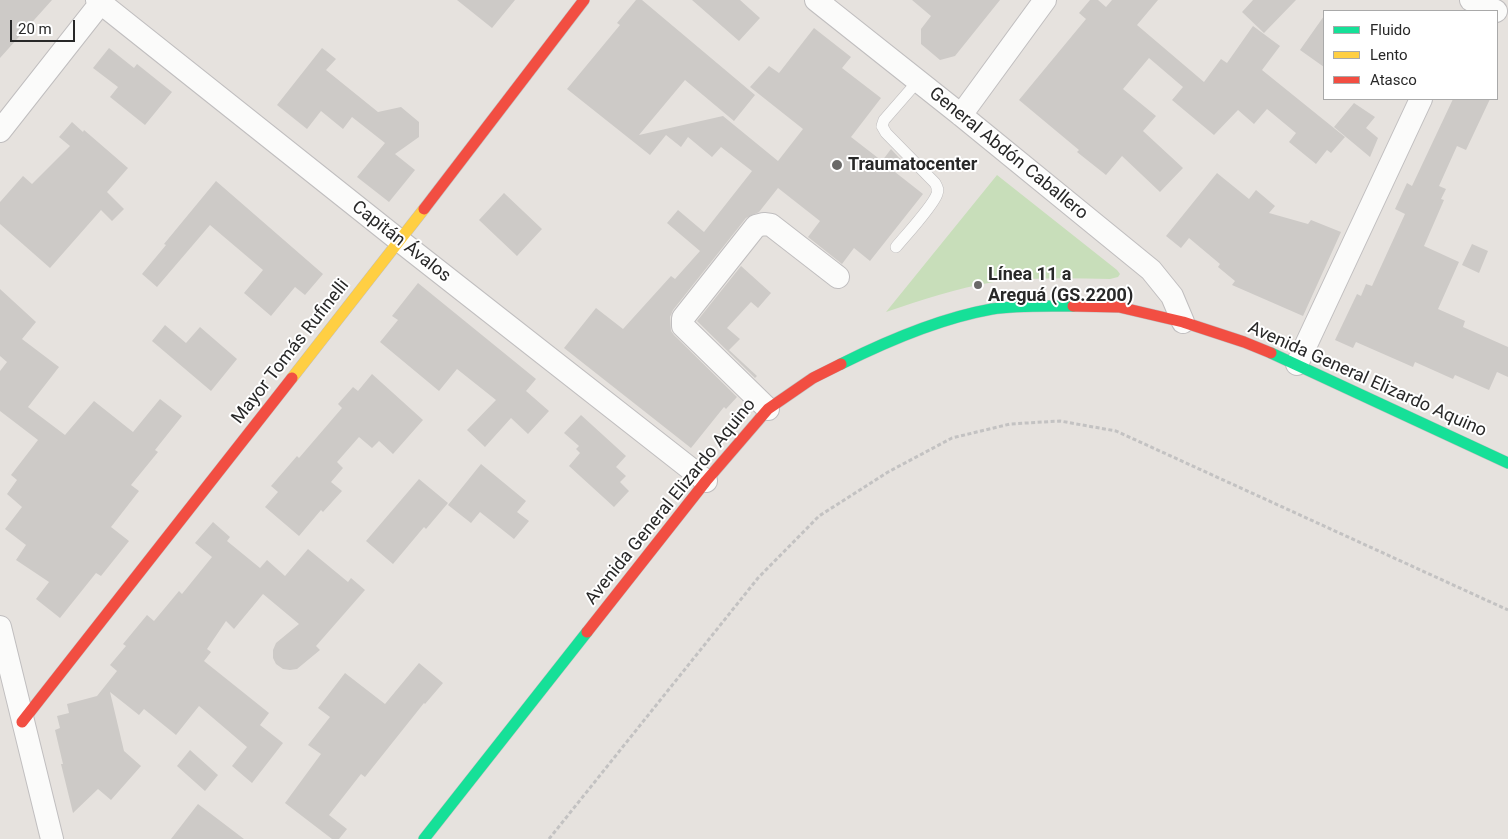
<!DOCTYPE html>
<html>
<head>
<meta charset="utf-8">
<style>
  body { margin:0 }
  #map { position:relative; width:1508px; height:839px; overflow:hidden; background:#e6e2de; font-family:Roboto,sans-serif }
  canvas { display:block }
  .legend { position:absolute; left:1323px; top:10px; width:175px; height:90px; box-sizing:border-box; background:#fff; border:1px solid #a9a9a9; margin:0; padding:6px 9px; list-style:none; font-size:15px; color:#282828 }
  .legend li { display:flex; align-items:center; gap:10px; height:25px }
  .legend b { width:25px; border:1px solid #a9a9a9 }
  .scale { position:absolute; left:10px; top:20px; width:65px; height:22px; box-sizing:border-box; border:2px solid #282828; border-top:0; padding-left:6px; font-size:15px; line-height:18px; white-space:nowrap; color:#282828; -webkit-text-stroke:4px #fff; paint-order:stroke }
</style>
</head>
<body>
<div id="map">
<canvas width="1508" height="839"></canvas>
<ul class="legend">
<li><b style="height:6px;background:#16e098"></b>Fluido</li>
<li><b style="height:6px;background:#ffcf43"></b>Lento</li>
<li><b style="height:6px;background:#f24e42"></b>Atasco</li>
</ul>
<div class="scale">20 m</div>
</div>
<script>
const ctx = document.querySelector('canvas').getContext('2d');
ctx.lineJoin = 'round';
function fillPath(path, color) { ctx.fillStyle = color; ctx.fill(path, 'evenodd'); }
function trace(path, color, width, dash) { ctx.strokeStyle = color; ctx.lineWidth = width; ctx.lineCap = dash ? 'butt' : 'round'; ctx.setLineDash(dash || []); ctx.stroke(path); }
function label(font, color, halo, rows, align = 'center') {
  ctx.font = font + ' Roboto,sans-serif'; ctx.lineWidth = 4; ctx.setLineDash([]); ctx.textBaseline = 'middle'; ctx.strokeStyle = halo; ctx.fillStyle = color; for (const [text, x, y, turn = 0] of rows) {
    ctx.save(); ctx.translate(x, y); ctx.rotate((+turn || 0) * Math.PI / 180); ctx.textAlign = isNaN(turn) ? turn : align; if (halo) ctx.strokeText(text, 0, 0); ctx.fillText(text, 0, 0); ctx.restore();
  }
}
fillPath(new Path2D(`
  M 997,175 L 1117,270 L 1120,274 L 1118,277 L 1110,279 C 1071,278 1032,277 994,282 C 957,288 922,300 886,312 Z`), '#c8deba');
fillPath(new Path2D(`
  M 0,0 L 52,0 L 0,58 Z
  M 457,0 L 515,0 L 492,28 Z
  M 636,0 L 642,0 L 755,95 L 734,121 L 685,80 L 639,135 L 723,116 L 778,161 L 803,129 L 750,87 L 769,66 L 779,73 L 814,28 L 851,57 L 842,68 L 881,98 L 851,137 L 882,161 L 891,149 L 903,162 L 895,172 L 923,194 L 870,261 L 854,248 L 842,264 L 808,237 L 820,221 L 778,188 L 759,212 L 746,218 L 673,310 L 670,317 L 671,331 L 674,335 L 737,397 L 726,409 L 724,407 L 691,448 L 564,348 L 596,308 L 623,329 L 671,276 L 675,279 L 700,251 L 667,223 L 678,210 L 704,232 L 752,171 L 721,147 L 712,157 L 688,137 L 681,147 L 666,135 L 650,155 L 567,89 L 620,25 L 617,23 Z
  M 692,0 L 740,0 L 760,18 L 739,41 Z
  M 912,0 L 1000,0 L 955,56 L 940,60 L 921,44 L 921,29 L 931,16 Z
  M 1090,0 L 1098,0 L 1106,7 L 1112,0 L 1158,0 L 1137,25 L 1204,82 L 1221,59 L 1227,63 L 1253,26 L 1280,46 L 1262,70 L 1345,137 L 1331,153 L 1327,150 L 1316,164 L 1289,142 L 1296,133 L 1267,109 L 1254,124 L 1238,110 L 1214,135 L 1172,100 L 1183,87 L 1149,58 L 1123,89 L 1156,116 L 1143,131 L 1183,168 L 1160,192 L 1122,156 L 1106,175 L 1077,152 L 1079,150 L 1019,100 L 1086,19 L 1079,13 Z
  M 1253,0 L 1296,0 L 1264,33 L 1242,12 Z
  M 1324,16 L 1324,67 L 1300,50 Z
  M 109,48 L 134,68 L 137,64 L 172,92 L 145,125 L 110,97 L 118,87 L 93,68 Z
  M 322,48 L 336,59 L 326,70 L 378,112 L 401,107 L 419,122 L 419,137 L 395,154 L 415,170 L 389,202 L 357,177 L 385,143 L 352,117 L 343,129 L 321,111 L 307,129 L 277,105 Z
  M 1453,99 L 1490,99 L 1466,150 L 1457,146 L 1439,186 L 1446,189 L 1441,199 L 1444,200 L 1424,246 L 1459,262 L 1438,309 L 1465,321 L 1463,327 L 1508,347 L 1508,377 L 1497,372 L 1489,390 L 1455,375 L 1453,379 L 1415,362 L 1413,367 L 1356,342 L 1353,348 L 1335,340 L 1357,294 L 1361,296 L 1366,284 L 1372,286 L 1405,214 L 1395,209 L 1407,183 L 1412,186 Z
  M 1354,103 L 1375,117 L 1366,128 L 1378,138 L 1370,157 L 1334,127 Z
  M 72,122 L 83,132 L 84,130 L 128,168 L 107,192 L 124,209 L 112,221 L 101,210 L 50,268 L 0,224 L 0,202 L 23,176 L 32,184 L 70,146 L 59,137 Z
  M 1217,173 L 1249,199 L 1256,190 L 1275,206 L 1269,213 L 1308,224 L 1311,220 L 1341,232 L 1303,316 L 1232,285 L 1235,281 L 1218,267 L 1220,264 L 1189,238 L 1181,248 L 1166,236 Z
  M 216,181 L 323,274 L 305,295 L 295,287 L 271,316 L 244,293 L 263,270 L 210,225 L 157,287 L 142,274 L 166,245 L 164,244 Z
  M 504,193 L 542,229 L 517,256 L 479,220 Z
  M 1472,244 L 1488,251 L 1479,273 L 1462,265 Z
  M 741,266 L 771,293 L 758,308 L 751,302 L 727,328 L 740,339 L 729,350 L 757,376 L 755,378 L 697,321 Z
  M 418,283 L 536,379 L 526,391 L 549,411 L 528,434 L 511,418 L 485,447 L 467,430 L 496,400 L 457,369 L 439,391 L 380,342 L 398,320 L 392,316 Z
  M 0,289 L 36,322 L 22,339 L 59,367 L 28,407 L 65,435 L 94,401 L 133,432 L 160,399 L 182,416 L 155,450 L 158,452 L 131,485 L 139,491 L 111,527 L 129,541 L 101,576 L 96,573 L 60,618 L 36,599 L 49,582 L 16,560 L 26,545 L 5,529 L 22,507 L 7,494 L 17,480 L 11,475 L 38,440 L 0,411 L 0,371 L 7,362 L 0,356 Z
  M 165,325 L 186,343 L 200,327 L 237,359 L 211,391 L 152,341 Z
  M 372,374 L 423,420 L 393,454 L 379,441 L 372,448 L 359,437 L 337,462 L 343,468 L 331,482 L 342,491 L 323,512 L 321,510 L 299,536 L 265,507 L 278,492 L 271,486 L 297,456 L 299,458 L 342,408 L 338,404 L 353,387 L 358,391 Z
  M 581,415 L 626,456 L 616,467 L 626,476 L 620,482 L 629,491 L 614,507 L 569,466 L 580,453 L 576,449 L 579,446 L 564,433 Z
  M 481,464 L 526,501 L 517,512 L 529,521 L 514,539 L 480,512 L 471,523 L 448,505 Z
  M 419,479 L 448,503 L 426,529 L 424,527 L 393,564 L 366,541 Z
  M 213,522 L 230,537 L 227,541 L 260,568 L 267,560 L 285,576 L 308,549 L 348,582 L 351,578 L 365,590 L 316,646 L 320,650 L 297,669 L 290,670 L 283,669 L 276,664 L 273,658 L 273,650 L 276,643 L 299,624 L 263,594 L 234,629 L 226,621 L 207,649 L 211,652 L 204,661 L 269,713 L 260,725 L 283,743 L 252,783 L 232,766 L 247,747 L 199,706 L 176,735 L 144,709 L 139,715 L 110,692 L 124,751 L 141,766 L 111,800 L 98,789 L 73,813 L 61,764 L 63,764 L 55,730 L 60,728 L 57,716 L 69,713 L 67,704 L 97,696 L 117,671 L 110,665 L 126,646 L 123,644 L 147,615 L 154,621 L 179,591 L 182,594 L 212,557 L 195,543 Z
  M 419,663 L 443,683 L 425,704 L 424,703 L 365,777 L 361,774 L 329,815 L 347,829 L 339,839 L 332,839 L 285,803 L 321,754 L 308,745 L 330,717 L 318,708 L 345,673 L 385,704 Z
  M 190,750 L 218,775 L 205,791 L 177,766 Z
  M 198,804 L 244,839 L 171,839 Z`), '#cdcac7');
const lane = new Path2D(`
  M 896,247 C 906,235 933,206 937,194 C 939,189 937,187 935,183 L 886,133 L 882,126 L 884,120 L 918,81`);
const street = new Path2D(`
  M 97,0 L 400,241 L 706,481
  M 816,0 L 961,115 L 1151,270 L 1172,296 L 1183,322
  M 1471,0 L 1496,11
  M 961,115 L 1045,0
  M 0,131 L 103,0
  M 1297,364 L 1421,99
  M 768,409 L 683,326 L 683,318 L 756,226 L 764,224 L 771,225 L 838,277
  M 0,627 L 52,839`);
const fast = new Path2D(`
  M 1271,353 L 1508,463
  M 841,364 C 887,341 941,318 992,309 C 1015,305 1049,306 1073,306
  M 424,839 L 587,632`);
const slow = new Path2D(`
  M 292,378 L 424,209`);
const jam = new Path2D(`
  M 424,209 L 584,0
  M 1073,306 L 1119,307 L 1183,322 L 1244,342 L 1271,353
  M 587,632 L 706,481 L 768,409 L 813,378 L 841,364
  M 22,722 L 292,378`);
trace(lane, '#c0bebf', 12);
trace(street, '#c0bebf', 24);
trace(fast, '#c0bebf', 12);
trace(slow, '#c0bebf', 12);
trace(jam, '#c0bebf', 12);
trace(new Path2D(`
  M 549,839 L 758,578 L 819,516 L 888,472 L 952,438 L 1010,424 L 1060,421 L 1116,431 L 1508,610`), '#c3c2c2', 3, [4, 2.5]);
trace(lane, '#fbfbfa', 11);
trace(street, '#fbfbfa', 22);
trace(fast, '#16e098', 11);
trace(slow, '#ffcf43', 11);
trace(jam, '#f24e42', 11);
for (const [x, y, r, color] of [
  [837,165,6,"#6a6968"],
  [978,285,5,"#6a6968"]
]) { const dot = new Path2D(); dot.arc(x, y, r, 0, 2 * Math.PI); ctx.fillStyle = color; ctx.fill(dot); trace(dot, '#fff', 2); }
label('18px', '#282828', '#fff', [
  ["General Abdón Caballero",1008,154,39],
  ["Capitán Ávalos",401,242,38],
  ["Mayor Tomás Rufinelli",291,352,-52],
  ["Avenida General Elizardo Aquino",1367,380,24],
  ["Avenida General Elizardo Aquino",671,502,-51]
]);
label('bold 18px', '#282828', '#fff', [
  ["Traumatocenter",848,165],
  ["Línea 11 a",988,275],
  ["Areguá (GS.2200)",988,296]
], 'left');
</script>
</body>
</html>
